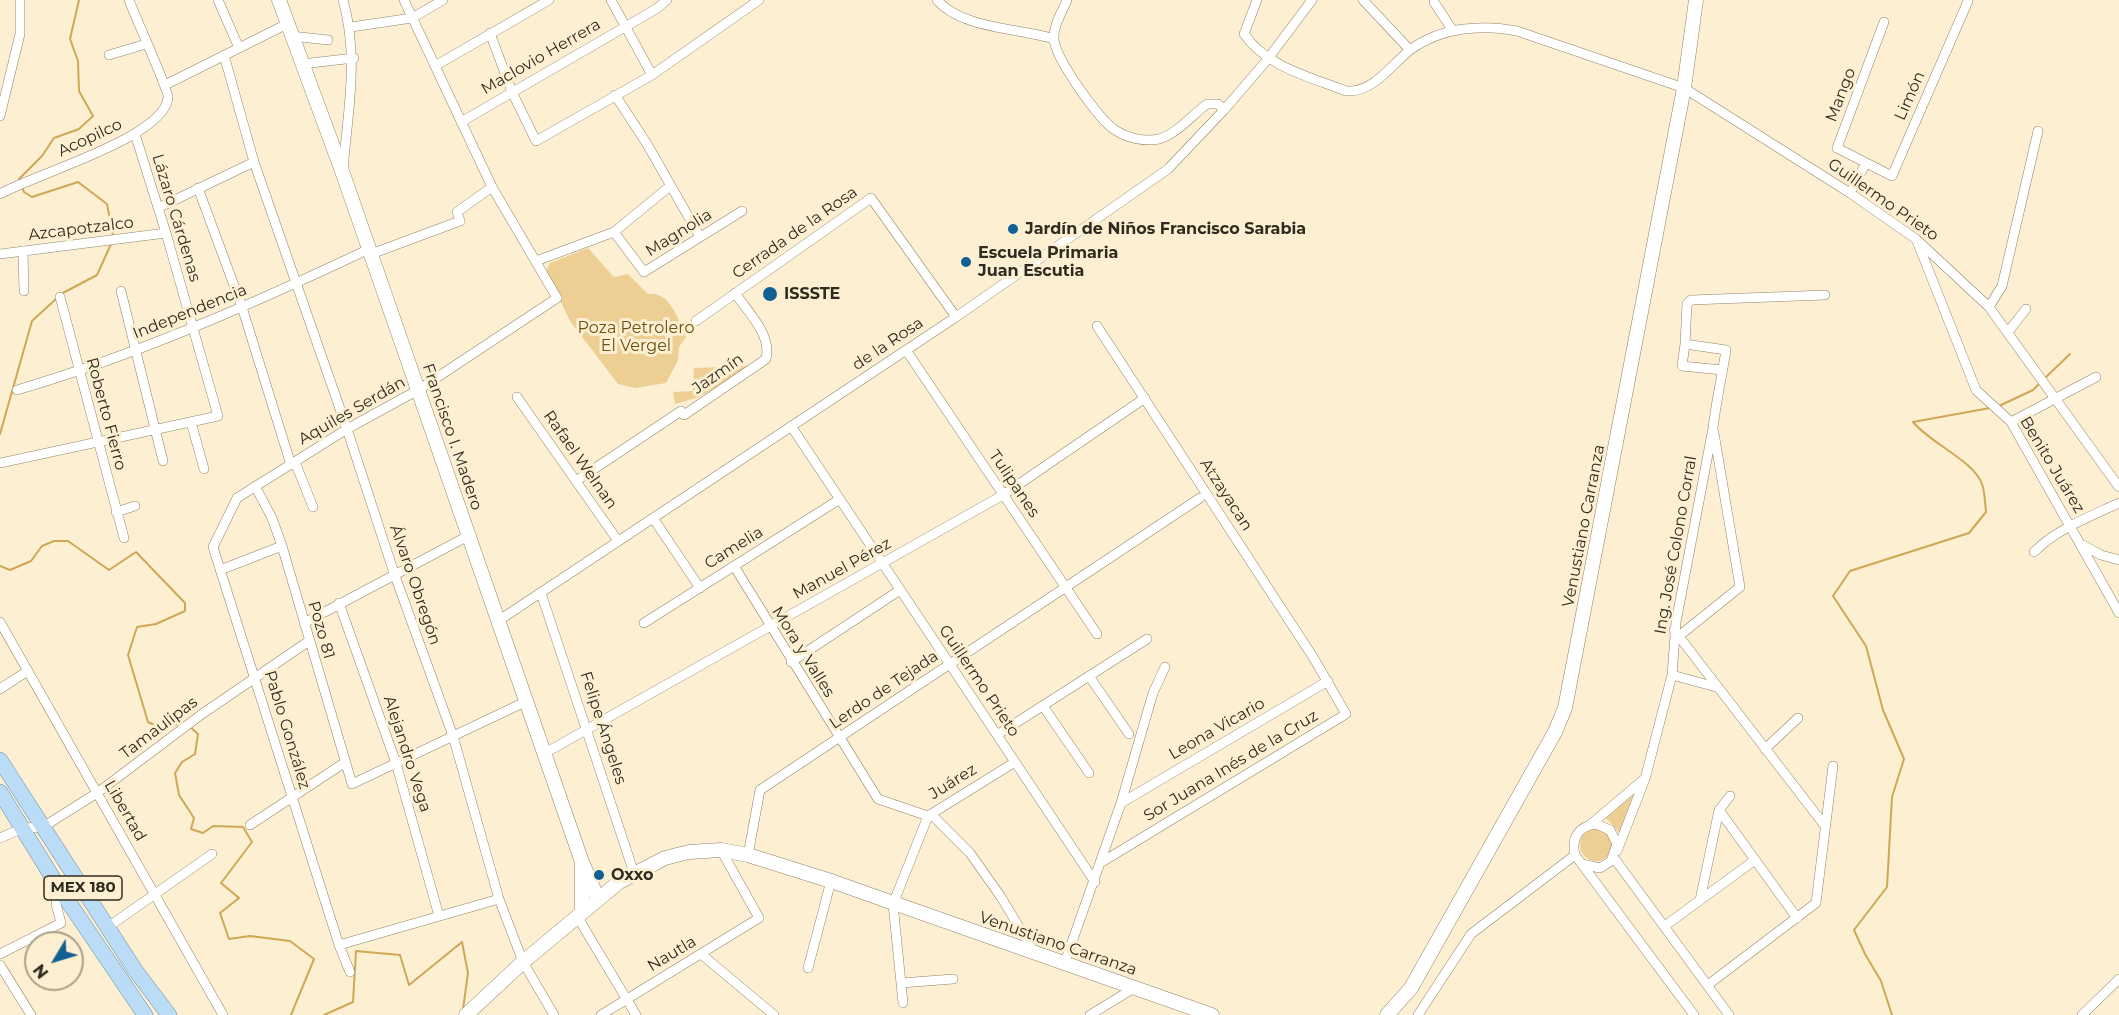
<!DOCTYPE html>
<html>
<head>
<meta charset="utf-8">
<style>
  body { margin:0 }
  #map { position:relative; width:2119px; height:1015px; overflow:hidden; background:#fdefd2; font-family:Montserrat,sans-serif }
  canvas { display:block }
  .north { position:absolute; left:24px; top:931px; width:60px; height:60px; box-sizing:border-box; background:#fdefd2; border:2px solid #aba18b; border-radius:50%; rotate:232deg; font-size:16px; font-weight:700; line-height:24px; text-align:center; color:#302b20 }
  .north::after { content:''; display:block; margin:auto; width:21px; height:27px; background:#116093; clip-path:polygon(50% 0,100% 100%,50% 72%,0 100%) }
</style>
</head>
<body>
<div id="map">
<canvas width="2119" height="1015"></canvas>
<div class="north">N</div>
</div>
<script>
const ctx = document.querySelector('canvas').getContext('2d');
ctx.lineJoin = 'round';
function fillPath(path, color) { ctx.fillStyle = color; ctx.fill(path, 'evenodd'); }
function trace(path, color, width, dash) { ctx.strokeStyle = color; ctx.lineWidth = width; ctx.lineCap = dash ? 'butt' : 'round'; ctx.setLineDash(dash || []); ctx.stroke(path); }
function label(font, color, halo, rows, align = 'center') {
  ctx.font = font + ' Montserrat,sans-serif'; ctx.lineWidth = 6; ctx.setLineDash([]); ctx.textBaseline = 'middle'; ctx.strokeStyle = halo; ctx.fillStyle = color; for (const [text, x, y, turn = 0] of rows) {
    ctx.save(); ctx.translate(x, y); ctx.rotate((+turn || 0) * Math.PI / 180); ctx.textAlign = isNaN(turn) ? turn : align; if (halo) ctx.strokeText(text, 0, 0); ctx.fillText(text, 0, 0); ctx.restore();
  }
}
fillPath(new Path2D(`
  M 588,248 L 614,277 L 628,274 L 648,294 C 670,291 678,319 686,337 L 679,347 L 678,360 L 666,383 L 635,388 L 618,384 L 570,321 L 546,271 L 550,263 Z
  M 752,366 L 699,397 L 675,404 L 673,392 L 693,391 L 694,368 Z
  M 1633,795 L 1622,834 L 1621,835 L 1606,818 Z
  M1580 845a16 16 0 1 1 32 0a16 16 0 1 1-32 0Z`), '#edcf94');
trace(new Path2D(`
  M 20,181 L 19,179 L 42,156 L 54,138 L 79,129 L 93,116 L 79,91 L 78,61 L 70,39 L 79,0
  M 22,187 L 24,192 L 32,197 L 78,182 L 107,204 L 113,236
  M 61,294 L 97,275 L 111,244
  M 2044,379 L 2070,354
  M 1999,406 L 2033,390 L 2040,383
  M 0,434 L 32,321 L 57,298
  M 0,566 L 10,570 L 31,561 L 42,546 L 54,541 L 68,541 L 109,570 L 136,552 L 185,603 L 185,611 L 156,624 L 137,627 L 128,655 L 148,722 L 162,729 L 184,722
  M 189,726 L 198,734 L 195,754 L 182,762 L 175,773 L 179,795 L 194,818 L 191,829 L 203,833 L 213,826 L 243,827 L 252,842 L 221,883 L 239,898 L 220,913 L 229,939 L 250,936 L 290,941 L 314,959 L 291,1015
  M 324,1015 L 353,1002 L 356,951 L 400,955 L 409,985 L 462,942 L 468,973 L 463,1009
  M 1892,1015 L 1881,981 L 1865,954 L 1854,930 L 1887,887 L 1892,797 L 1904,759 L 1883,710 L 1866,646 L 1833,596 L 1850,571 L 1969,533 L 1986,512 C 1985,503 1985,493 1982,484 C 1974,461 1930,443 1913,422 L 1990,408`), '#cfa856', 2);
const street = new Path2D(`
  M 218,0 L 239,48
  M 611,0 L 652,75
  M 937,0 C 962,29 1019,28 1054,39
  M 1067,0 C 1062,12 1053,26 1054,39 C 1055,58 1099,120 1115,130 C 1127,138 1144,142 1159,139 C 1177,134 1192,115 1207,104 L 1218,104 L 1224,110
  M 1257,0 L 1244,34 C 1267,67 1310,77 1346,91 C 1373,93 1390,66 1410,50 C 1441,27 1481,24 1517,31 L 1684,88 L 1850,193 L 1916,239 L 1989,307 L 2119,487
  M 1363,0 L 1410,50
  M 1434,2 L 1453,31
  M 1884,22 L 1837,148 L 1892,176 L 1968,1
  M 351,27 L 412,18 L 443,0
  M 490,33 L 512,92 L 536,141 L 652,75 L 759,0
  M 291,36 L 328,40
  M 109,55 L 146,44
  M 224,55 L 254,162 L 347,429 L 394,573 L 453,736 L 499,899 L 523,962 L 554,1015
  M 302,64 L 354,58
  M 435,66 L 549,0
  M 165,85 L 287,24
  M 615,95 L 647,144 L 700,237
  M 0,116 L 20,34 L 20,0
  M 461,122 L 656,9 L 667,0
  M 343,169 C 348,112 359,56 343,0
  M 198,188 L 242,307 L 291,465
  M 1850,193 L 1866,163
  M 0,194 C 32,175 164,138 168,98 C 169,91 134,14 129,0
  M 158,208 L 254,162
  M 614,232 L 644,272 L 742,211
  M 1917,241 L 1976,390 L 2011,422 L 2119,613
  M 23,251 L 24,291
  M 0,254 L 166,233
  M 371,254 L 460,221 L 457,212 L 492,187
  M 536,261 L 614,232 L 669,187
  M 121,291 L 163,461
  M 60,297 L 124,538
  M 1989,307 L 2002,286 L 2038,131
  M 696,321 L 871,198 L 956,317
  M 1097,326 L 1313,657 L 1346,714 L 1102,862
  M 2008,332 L 2026,309
  M 1685,344 L 1687,304 L 1691,300 L 1825,295
  M 906,350 L 1097,634
  M 17,390 C 139,354 255,303 369,249
  M 517,397 L 618,541
  M 684,415 L 766,359 C 772,335 748,312 735,293
  M 191,422 L 204,469
  M 2011,422 L 2096,377
  M 791,426 L 1095,882
  M 295,462 L 313,507
  M 0,463 L 218,416 L 166,233 L 135,134
  M 576,481 L 681,411
  M 255,486 L 272,518 L 282,546 L 352,784 L 527,701
  M 116,512 L 135,506
  M 653,518 L 700,588
  M 2083,545 L 2101,555 L 2119,560
  M 2034,552 C 2057,529 2089,517 2119,503
  M 734,566 L 878,799 L 928,816
  M 220,570 L 282,546
  M 541,593 L 634,873
  M 339,603 L 396,763 L 439,916
  M 498,621 L 956,317 L 1168,169 L 1224,110 L 1267,60 L 1312,0
  M 0,622 L 223,1015
  M 304,623 L 468,536
  M 644,623 L 840,499
  M 1674,630 L 1825,826
  M 1679,636 L 1740,587 L 1714,433
  M 791,662 L 900,590
  M 1672,675 L 1716,687
  M 1089,676 L 1129,734
  M 0,689 L 26,672
  M 1043,706 L 1089,773
  M 997,735 L 1147,639
  M 1765,749 L 1798,718
  M 545,753 L 1003,495 L 1145,398
  M 1121,803 L 1328,681
  M 1719,810 L 1797,918
  M 931,814 L 970,853 L 1001,897 L 1034,952
  M 250,825 L 344,763
  M 1590,825 L 1643,780
  M 0,838 L 23,828 L 43,827 L 97,793 L 202,714 L 309,641
  M 1617,851 L 1645,779 L 1672,675 L 1676,622 L 1713,428 C 1716,402 1722,376 1726,350 L 1685,344 L 1682,366 L 1722,370
  M 748,855 L 760,790 L 1200,498
  M 1614,858 L 1729,1015
  M 1582,864 L 1600,868 L 1611,861 L 1617,844 L 1610,830 L 1596,824 C 1578,826 1571,839 1575,855 L 1694,1015
  M 1700,900 L 1719,810 L 1730,796
  M 577,916 L 636,1015
  M 1666,925 L 1755,860
  M 108,927 L 212,854
  M 339,945 L 499,899
  M 0,954 L 61,923 L 56,904 L 59,888
  M 701,954 L 774,1015
  M 1065,962 L 1121,803 L 1153,693 L 1165,667
  M 0,965 L 31,1015
  M 808,968 L 831,881
  M 350,972 L 339,945 L 213,547 L 237,498 L 347,429 L 418,390 L 557,298 L 492,187 L 404,0
  M 901,983 L 953,979
  M 1709,984 L 1816,903 L 1833,766
  M 903,1003 L 893,904 L 928,816 L 1015,762
  M 601,1015 L 759,918 L 721,850
  M 1090,1015 L 1134,988
  M 1418,1015 L 1471,934 L 1575,855
  M 2082,1015 L 2119,979`);
const secondary = new Path2D(`
  M 279,0 L 342,171 L 582,862 L 597,897
  M 582,865 L 582,912
  M 466,1015 L 523,962 L 619,882 L 665,858 L 689,852 L 721,850 L 748,855 L 831,881 L 1212,1015
  M 1387,1015 L 1411,988 L 1555,732 L 1565,708 L 1684,88 L 1696,0`);
const primary = new Path2D(`
  M 0,760 L 135,970 L 169,1015
  M 0,792 L 59,888 L 145,1015`);
trace(street, '#918369', 10);
trace(secondary, '#918369', 15);
trace(primary, '#6d8fa8', 16);
trace(street, '#fff', 9);
trace(secondary, '#fff', 14);
trace(primary, '#bbdcf7', 15);
for (const [x, y, r, color] of [
  [1013,229,6,"#116093"],
  [966,262,6,"#116093"],
  [770,294,8,"#116093"],
  [599,875,6,"#116093"]
]) { const dot = new Path2D(); dot.arc(x, y, r, 0, 2 * Math.PI); ctx.fillStyle = color; ctx.fill(dot); trace(dot, '#fdefd2', 2); }
for (const [x, y, w] of [
  [83,888,78]
]) { const box = new Path2D(); box.roundRect(x - w / 2, y - 12, w, 24, 4.5); ctx.fillStyle = '#fdefd2'; ctx.fill(box); trace(box, '#302b20', 1.5); }
label('bold 15px', '#302b20', null, [
  ["MEX 180",83,888]
]);
label('16px', '#302b20', '#fdefd2', [
  ["Maclovio Herrera",541,57,-30],
  ["Mango",1841,95,-69],
  ["Limón",1910,96,-66],
  ["Acopilco",90,138,-25],
  ["Guillermo Prieto",1883,200,35],
  ["Lázaro Cárdenas",176,218,73],
  ["Azcapotzalco",81,229,-7],
  ["Magnolia",679,233,-32],
  ["Cerrada de la Rosa",795,233,-35],
  ["Independencia",190,312,-22],
  ["de la Rosa",888,344,-34],
  ["Jazmín",718,374,-35],
  ["Aquiles Serdán",352,411,-30],
  ["Roberto Fierro",106,414,75],
  ["Francisco I. Madero",452,437,71],
  ["Rafael Welnan",580,460,55],
  ["Benito Juárez",2052,465,59],
  ["Tulipanes",1014,484,56],
  ["Atzayacan",1226,495,57],
  ["Venustiano Carranza",1584,526,-79],
  ["Ing. José Colono Corral",1676,545,-80],
  ["Camelia",734,548,-32],
  ["Manuel Pérez",842,569,-29],
  ["Álvaro Obregón",415,585,71],
  ["Pozo 81",321,630,74],
  ["Mora y Valles",803,652,58],
  ["Guillermo Prieto",979,681,56],
  ["Lerdo de Tejada",884,690,-34],
  ["Tamaulipas",159,728,-37],
  ["Felipe Ángeles",603,728,72],
  ["Leona Vicario",1217,729,-30],
  ["Pablo González",287,730,73],
  ["Alejandro Vega",407,754,72],
  ["Sor Juana Inés de la Cruz",1231,766,-31],
  ["Juárez",953,782,-32],
  ["Libertad",125,811,60],
  ["Venustiano Carranza",1058,944,19],
  ["Nautla",672,954,-31]
]);
label('bold 16px', '#302b20', '#fdefd2', [
  ["Jardín de Niños Francisco Sarabia",1025,229],
  ["Escuela Primaria",978,253],
  ["Juan Escutia",978,271],
  ["ISSSTE",784,294],
  ["Oxxo",611,875]
], 'left');
label('16px', '#6c5112', '#fdefd2', [
  ["Poza Petrolero",636,328],
  ["El Vergel",636,346]
]);
</script>
</body>
</html>
